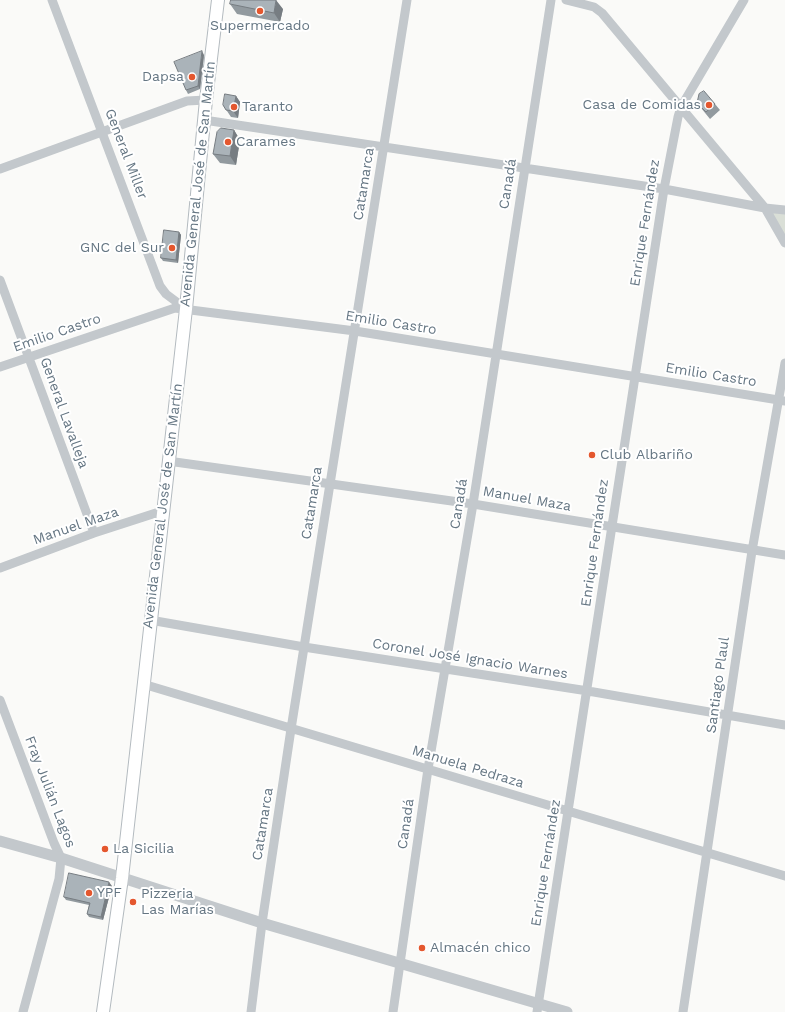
<!DOCTYPE html>
<html>
<head>
<meta charset="utf-8">
<style>
  body { margin:0 }
  canvas { display:block; background:#fafaf8 }
</style>
</head>
<body>
<canvas width="785" height="1012"></canvas>
<script>
const ctx = document.querySelector('canvas').getContext('2d');
ctx.lineJoin = 'round';
function fillPath(path, color) { ctx.fillStyle = color; ctx.fill(path, 'evenodd'); }
function trace(path, color, width, dash) { ctx.strokeStyle = color; ctx.lineWidth = width; ctx.lineCap = dash ? 'butt' : 'round'; ctx.setLineDash(dash || []); ctx.stroke(path); }
function label(font, color, halo, rows, align = 'center') {
  ctx.font = font + ' "Work Sans",sans-serif'; ctx.lineWidth = 4; ctx.setLineDash([]); ctx.textBaseline = 'middle'; ctx.strokeStyle = halo; ctx.fillStyle = color; for (const [text, x, y, turn = 0] of rows) {
    ctx.save(); ctx.translate(x, y); ctx.rotate((+turn || 0) * Math.PI / 180); ctx.textAlign = isNaN(turn) ? turn : align; if (halo) ctx.strokeText(text, 0, 0); ctx.fillText(text, 0, 0); ctx.restore();
  }
}
fillPath(new Path2D(`
  M 765,208 L 785,210 L 785,243 Z`), '#dadfd7');
const secondary = new Path2D(`
  M 103,1012 L 122,878 L 186,309 L 206,100 L 218,0`);
trace(secondary, '#b3babf', 14);
trace(new Path2D(`
  M 52,0 L 160,286 L 166,294 L 186,309
  M 566,0 L 594,7 L 602,13 L 765,208 L 785,243
  M 204,120 L 664,189 L 765,208 L 785,210
  M 0,169 L 187,101 L 206,100
  M 0,280 L 94,533
  M 0,367 L 175,308 L 355,331 L 785,401
  M 168,461 L 473,504 L 785,555
  M 0,568 L 94,533 L 162,511
  M 150,620 L 304,647 L 588,691 L 785,725
  M 143,684 L 785,876
  M 0,700 L 54,843 L 61,858 L 59,879 L 23,1012
  M 251,1012 L 262,923 L 291,729 L 407,0
  M 393,1012 L 428,769 L 473,504 L 551,0
  M 537,1012 L 664,189 L 678,117 L 681,107 L 744,0
  M 683,1012 L 752,551 L 785,363`), '#c3c8cc', 9);
trace(new Path2D(`
  M 0,841 L 61,858 L 262,923 L 567,1012`), '#c3c8cc', 11);
trace(secondary, '#fff', 12);
fillPath(new Path2D(`
  M 230,4 L 283,9 L 280,22 L 237,14 Z
  M 204,55 L 200,89 L 188,94 L 186,90 Z
  M 236,96 L 240,102 L 238,118 L 231,117 L 223,105 Z
  M 697,103 L 715,104 L 720,110 L 710,119 Z
  M 234,130 L 240,140 L 236,165 L 220,163 L 213,154 Z
  M 179,232 L 181,235 L 178,263 L 163,261 L 161,258 Z
  M 112,886 L 103,920 L 89,917 L 87,914 L 89,905 L 66,900 L 64,897 Z`), '#929a9f');
fillPath(new Path2D(`
  M 276,0 L 283,9 L 280,22 L 274,13 Z
  M 202,51 L 204,55 L 200,89 L 198,86 Z
  M 236,96 L 240,102 L 238,118 L 233,111 Z
  M 234,130 L 240,140 L 236,165 L 230,156 Z
  M 179,232 L 181,235 L 178,263 L 176,260 Z
  M 109,882 L 112,886 L 103,920 L 101,917 Z`), '#777d82');
const building = new Path2D(`
  M 231,0 L 276,0 L 274,13 L 230,4 Z
  M 202,51 L 198,86 L 186,90 L 174,62 Z
  M 704,91 L 715,104 L 706,112 L 697,103 L 699,94 Z
  M 225,94 L 236,96 L 233,111 L 226,110 L 223,105 Z
  M 221,128 L 234,130 L 230,156 L 213,154 L 217,132 Z
  M 164,230 L 179,232 L 176,260 L 161,258 Z
  M 69,873 L 109,882 L 101,917 L 87,914 L 90,903 L 64,897 Z`);
fillPath(building, '#aab3b9');
trace(building, '#777d82', 1);
for (const [x, y, r, color] of [
  [260,11,4,"#e4572e"],
  [192,77,4,"#e4572e"],
  [709,105,4,"#e4572e"],
  [234,107,4,"#e4572e"],
  [228,142,4,"#e4572e"],
  [172,248,4,"#e4572e"],
  [592,455,4,"#e4572e"],
  [105,849,4,"#e4572e"],
  [89,893,4,"#e4572e"],
  [133,902,4,"#e4572e"],
  [422,948,4,"#e4572e"]
]) { const dot = new Path2D(); dot.arc(x, y, r, 0, 2 * Math.PI); ctx.fillStyle = color; ctx.fill(dot); trace(dot, '#fff', 1.5); }
label('14px', '#657683', '#fff', [
  ["Supermercado",260,26,"center"],
  ["Dapsa",184,77,"right"],
  ["Casa de Comidas",701,105,"right"],
  ["Taranto",242,107],
  ["Carames",236,142],
  ["GNC del Sur",164,248,"right"],
  ["Club Albariño",600,455],
  ["La Sicilia",113,849],
  ["YPF",97,893],
  ["Pizzeria",141,894],
  ["Las Marías",141,910],
  ["Almacén chico",430,948]
], 'left');
label('14px', '#657683', '#fff', [
  ["General Miller",126,154,69],
  ["Avenida General José de San Martín",198,184,-84],
  ["Catamarca",364,184,-81],
  ["Canadá",508,184,-81],
  ["Enrique Fernández",645,223,-81],
  ["Emilio Castro",391,323,9],
  ["Emilio Castro",57,333,-19],
  ["Emilio Castro",711,375,9],
  ["General Lavalleja",64,413,70],
  ["Manuel Maza",527,499,10],
  ["Catamarca",312,503,-81],
  ["Canadá",459,504,-81],
  ["Avenida General José de San Martín",163,506,-83],
  ["Manuel Maza",76,526,-19],
  ["Enrique Fernández",595,543,-82],
  ["Coronel José Ignacio Warnes",470,659,9],
  ["Santiago Plaul",718,685,-82],
  ["Manuela Pedraza",468,767,17],
  ["Fray Julián Lagos",50,792,69],
  ["Catamarca",263,824,-81],
  ["Canadá",406,824,-82],
  ["Enrique Fernández",546,863,-81]
]);
</script>
</body>
</html>
